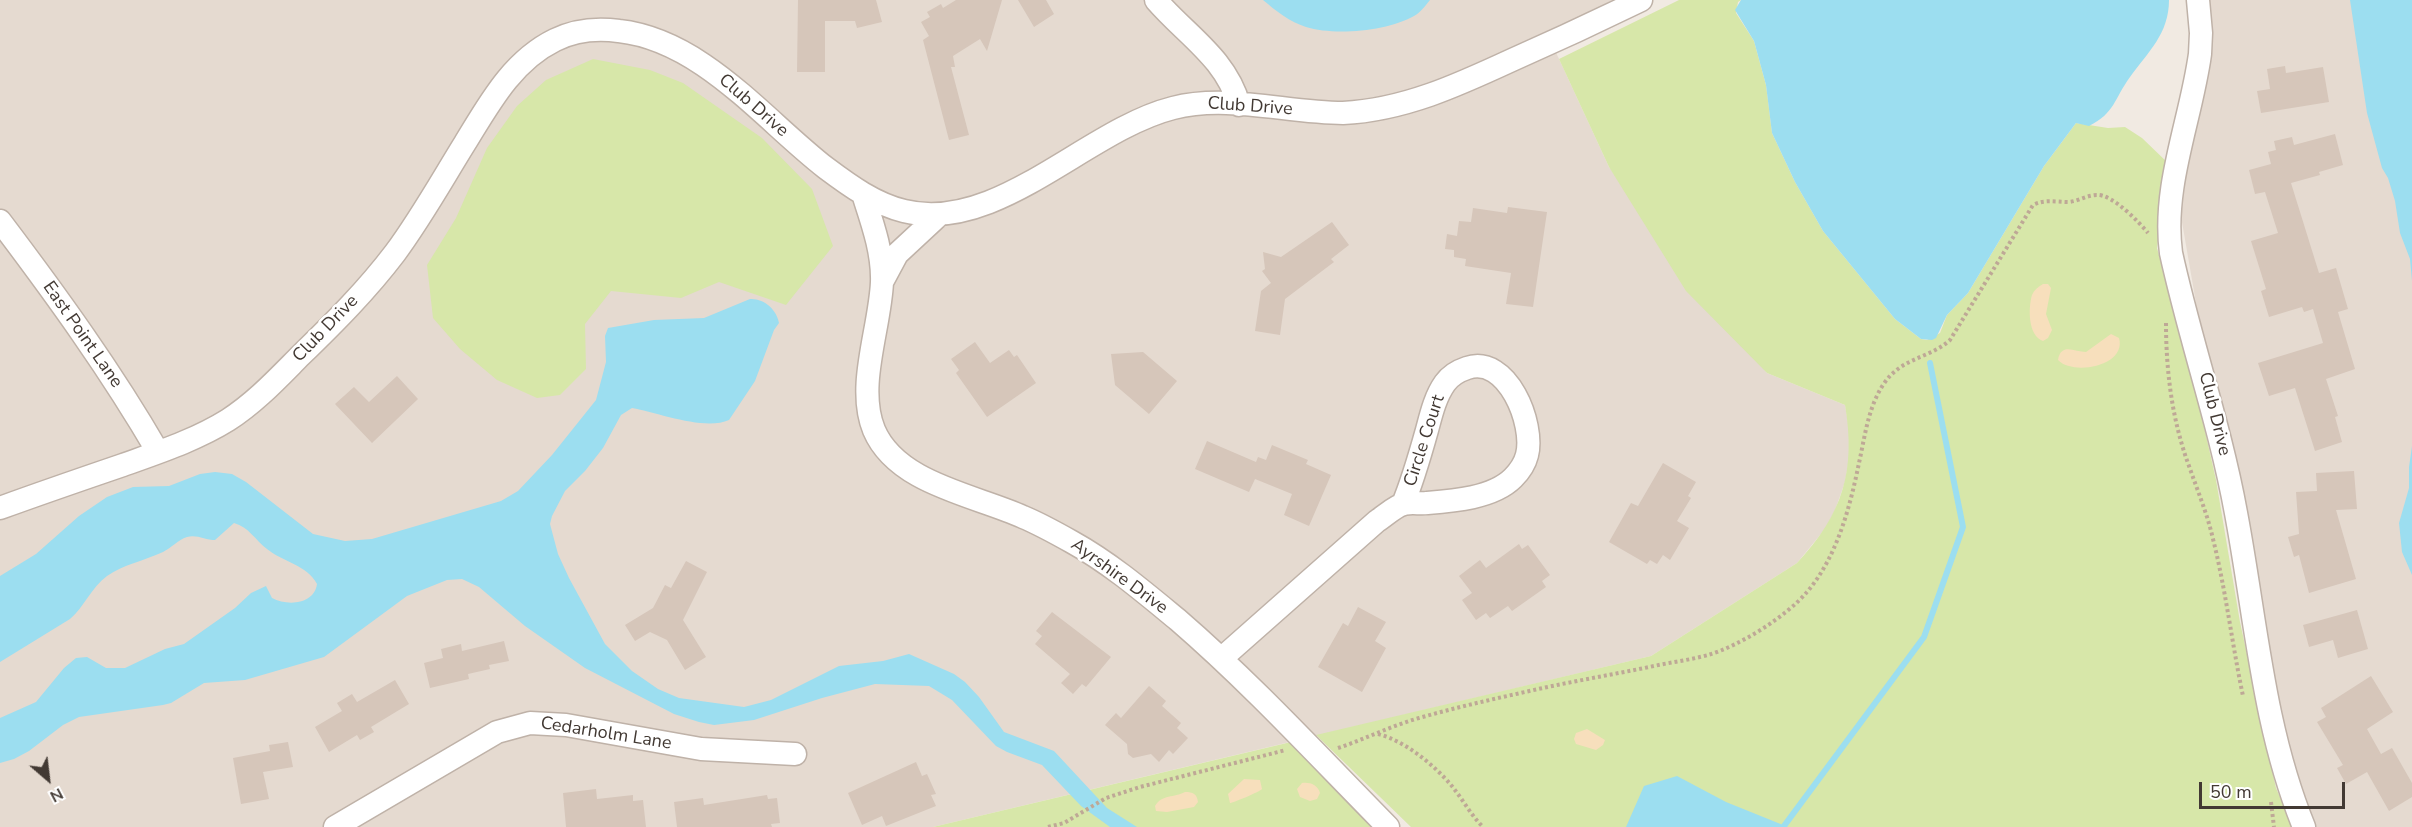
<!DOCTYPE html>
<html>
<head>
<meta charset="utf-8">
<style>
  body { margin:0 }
  #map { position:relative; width:2412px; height:827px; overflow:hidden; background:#f1eae2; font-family:"Nunito Sans",sans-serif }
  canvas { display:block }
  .north { position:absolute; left:18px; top:749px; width:60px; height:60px; -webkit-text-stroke:4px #fff; paint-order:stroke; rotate:152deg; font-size:16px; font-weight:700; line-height:24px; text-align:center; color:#423933 }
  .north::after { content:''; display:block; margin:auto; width:21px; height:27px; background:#423933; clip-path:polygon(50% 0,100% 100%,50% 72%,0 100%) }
  .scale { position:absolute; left:2199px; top:782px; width:146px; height:27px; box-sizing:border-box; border:3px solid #423933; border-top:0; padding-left:8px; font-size:18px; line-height:21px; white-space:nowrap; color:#423933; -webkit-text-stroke:4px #fff; paint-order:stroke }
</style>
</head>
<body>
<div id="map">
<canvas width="2412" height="827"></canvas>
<div class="north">N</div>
<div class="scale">50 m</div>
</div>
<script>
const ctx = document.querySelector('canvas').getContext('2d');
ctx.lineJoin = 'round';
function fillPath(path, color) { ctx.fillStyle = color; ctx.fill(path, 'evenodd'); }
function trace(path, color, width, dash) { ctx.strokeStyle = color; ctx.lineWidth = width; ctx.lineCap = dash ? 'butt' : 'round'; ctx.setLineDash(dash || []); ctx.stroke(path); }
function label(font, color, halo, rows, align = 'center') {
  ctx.font = font + ' "Nunito Sans",sans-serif'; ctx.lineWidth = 5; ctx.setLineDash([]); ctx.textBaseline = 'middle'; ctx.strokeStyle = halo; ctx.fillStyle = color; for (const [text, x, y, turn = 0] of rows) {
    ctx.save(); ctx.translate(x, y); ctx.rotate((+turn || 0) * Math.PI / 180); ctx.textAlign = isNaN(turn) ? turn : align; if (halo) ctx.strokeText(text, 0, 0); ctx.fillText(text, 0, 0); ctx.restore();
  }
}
fillPath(new Path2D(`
  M 0,0 L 1613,0 L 1547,33 L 1609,167 L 1767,373 L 1845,405 L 1850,434 L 1850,454 L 1845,482 L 1834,513 L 1825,529 L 1797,563 L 1651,656 L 933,827 L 0,827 Z
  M 2205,0 L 2412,0 L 2412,827 L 2316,827 L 2282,735 L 2200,326 L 2178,199 L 2209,71 Z`), '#e5dad0');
fillPath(new Path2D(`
  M 1679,0 L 1741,0 L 1738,2 L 1736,13 L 1754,41 L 1766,85 L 1772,133 L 1795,182 L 1823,231 L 1895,319 L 1921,339 L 1927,340 L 1940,333 L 1947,315 L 1968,293 L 2044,166 L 2076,123 L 2108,128 L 2125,127 L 2142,138 L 2168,163 L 2157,248 L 2190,364 L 2216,480 L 2240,622 L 2276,788 L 2293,827 L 1411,827 L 1316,735 L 1651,656 L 1797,563 C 1843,514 1856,470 1845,405 L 1767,373 L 1686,291 L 1609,167 L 1559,59 Z
  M 593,59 L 650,70 L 683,83 L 762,138 L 812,189 L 833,246 L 786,305 L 719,282 L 681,298 L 611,291 L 585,324 L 586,369 L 560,395 L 537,398 L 497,380 L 460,349 L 433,318 L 427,265 L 456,218 L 487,148 L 517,106 L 546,80 Z
  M 1291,742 L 1376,827 L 933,827 Z`), '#d7e7a9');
fillPath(new Path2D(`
  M 2043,284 L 2048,284 L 2051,288 L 2046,314 L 2052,330 L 2048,338 L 2043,341 C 2028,336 2028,308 2032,295 C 2034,290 2038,287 2043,284 Z
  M 2111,334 L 2119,338 C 2127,366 2073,376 2058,360 C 2061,342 2075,352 2086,352 Z
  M 1587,729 L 1605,740 L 1603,745 L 1596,750 L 1576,744 L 1574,739 L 1576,733 Z
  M 1244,779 L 1260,780 L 1262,789 C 1259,792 1233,803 1230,803 L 1228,794 Z
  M 1302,783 C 1310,782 1318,785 1320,793 L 1317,799 L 1310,801 L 1300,797 L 1297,789 Z
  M 1185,792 C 1193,792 1197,794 1198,802 L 1194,807 L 1167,812 L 1156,811 L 1155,806 C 1162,794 1174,798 1185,792 Z`), '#f7dfbc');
fillPath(new Path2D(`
  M 1263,0 L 1430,0 C 1425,6 1421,12 1414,16 C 1388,31 1335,36 1306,27 C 1290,22 1276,11 1263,0 Z
  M 1741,0 L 2169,0 C 2169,34 2148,52 2130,77 C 2114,99 2115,113 2089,126 L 2076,123 L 2044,166 L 1968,293 L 1947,315 L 1936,338 L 1932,340 L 1921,339 L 1895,319 L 1823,231 L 1795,182 L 1772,133 L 1766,85 L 1754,41 L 1735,10 Z
  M 2350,0 L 2412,0 L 2412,281 L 2410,259 L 2400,233 L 2395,201 L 2388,178 L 2382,168 L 2367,113 Z
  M 750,299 C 764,298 777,310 779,323 L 774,330 L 755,381 L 729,420 C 705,431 659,413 632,408 L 621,415 L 603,448 L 585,471 L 565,491 L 552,516 L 550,524 L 558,554 L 569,578 L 605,644 L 632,671 L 658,689 L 679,698 L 744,707 L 771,700 L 839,666 L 883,661 L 909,654 L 954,674 L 965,682 L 979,697 L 1004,732 L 1054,751 L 1107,808 L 1137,827 L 1110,827 L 1081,806 L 1042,765 L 1007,752 L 996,746 L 952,700 L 929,686 L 875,684 L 822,698 L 754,720 L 714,725 L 699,722 L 674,714 L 585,668 L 525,626 L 479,587 L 462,579 L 447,580 L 407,596 L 324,657 L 245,680 L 204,683 L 171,703 L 163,705 L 79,717 L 63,725 L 29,751 L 14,759 L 0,763 L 0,718 L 36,702 L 64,668 L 76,658 L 87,657 L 106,668 L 125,668 L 165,649 L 184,644 L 235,608 L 251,593 L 266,586 L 272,598 C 287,606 314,605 317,584 C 307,565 283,562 267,549 C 255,540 249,527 234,523 L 215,540 C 206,540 196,534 187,537 C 178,540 171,548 163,552 C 144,561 124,564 107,576 C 91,588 84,607 70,619 L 0,662 L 0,576 L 36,554 L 79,516 L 107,497 L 133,487 L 169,486 L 200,474 L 215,472 L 232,474 L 246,482 L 313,534 L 345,541 L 372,539 L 501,501 L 518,491 L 552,455 L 596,400 L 606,362 L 605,336 L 608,328 L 654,320 L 704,318 Z
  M 2412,446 L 2412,575 L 2402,552 L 2399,523 L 2409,488 L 2409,467 Z
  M 1677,776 L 1726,802 L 1788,827 L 1626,827 L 1644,786 Z`), '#9cdef0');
trace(new Path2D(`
  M 1784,826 L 1924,637 L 1963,527 L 1930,363`), '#9cdef0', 6);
fillPath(new Path2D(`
  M 798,0 L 876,0 L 882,22 L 857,28 L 855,21 L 825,21 L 825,72 L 797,72 Z
  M 956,0 L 1002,0 L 987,51 L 980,39 L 953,56 L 955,67 L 951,67 L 969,135 L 949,140 L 923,40 L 929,36 L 921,22 L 930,17 L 927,12 L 941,4 L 943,8 Z
  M 1018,0 L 1046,0 L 1054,14 L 1034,27 Z
  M 2285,66 L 2286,73 L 2323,67 L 2329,102 L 2261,113 L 2257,91 L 2270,89 L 2267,69 Z
  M 2335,134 L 2343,165 L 2319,172 L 2320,175 L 2291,183 L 2319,273 L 2336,268 L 2348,309 L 2338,312 L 2355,369 L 2326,379 L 2338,416 L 2335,417 L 2342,442 L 2315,451 L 2295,388 L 2269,396 L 2258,363 L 2323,343 L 2313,309 L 2304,312 L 2302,307 L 2269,317 L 2261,291 L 2266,289 L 2251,241 L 2278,233 L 2265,192 L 2255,194 L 2249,170 L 2271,164 L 2268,152 L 2276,150 L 2274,141 L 2292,137 L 2294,145 Z
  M 1508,207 L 1547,212 L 1533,307 L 1506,304 L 1511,273 L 1465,266 L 1466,259 L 1454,257 L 1454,250 L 1445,249 L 1447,234 L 1457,236 L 1459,221 L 1471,222 L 1473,208 L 1507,213 Z
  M 1332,222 L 1349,245 L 1331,259 L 1334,262 L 1285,299 L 1280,335 L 1255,331 L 1261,291 L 1271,283 L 1262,271 L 1265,269 L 1263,252 L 1281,257 Z
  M 975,342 L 990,363 L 1009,350 L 1014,357 L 1017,355 L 1036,383 L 987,417 L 956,373 L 959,370 L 951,359 Z
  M 1143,352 L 1177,381 L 1149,414 L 1115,385 L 1111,354 Z
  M 397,376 L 418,399 L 372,443 L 335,404 L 354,387 L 369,402 Z
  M 1207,441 L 1256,462 L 1258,457 L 1266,460 L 1272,445 L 1308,460 L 1306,464 L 1331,475 L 1309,526 L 1284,515 L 1292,494 L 1255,479 L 1249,492 L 1195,469 Z
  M 1663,463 L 1696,482 L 1688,496 L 1691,498 L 1677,521 L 1689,528 L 1670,560 L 1663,555 L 1657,564 L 1650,560 L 1647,564 L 1609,542 L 1631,503 L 1638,506 Z
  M 2354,471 L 2357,509 L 2336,510 L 2356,579 L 2309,593 L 2299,555 L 2294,557 L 2288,537 L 2299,534 L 2296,492 L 2317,491 L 2316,473 Z
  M 1519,544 L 1522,549 L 1528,545 L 1550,575 L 1542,581 L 1546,587 L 1512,611 L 1508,606 L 1490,618 L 1486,613 L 1476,620 L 1462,600 L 1472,593 L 1459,576 L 1480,560 L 1486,568 Z
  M 686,561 L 707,572 L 683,620 L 706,657 L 685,670 L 667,640 L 650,632 L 635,641 L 625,625 L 653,608 L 665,585 L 671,588 Z
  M 1358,607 L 1386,622 L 1375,641 L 1386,648 L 1362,692 L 1318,667 L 1343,623 L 1348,626 Z
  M 2357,610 L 2368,649 L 2338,658 L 2333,640 L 2309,647 L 2303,625 Z
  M 1052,612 L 1111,657 L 1086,687 L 1082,684 L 1073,694 L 1061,683 L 1070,674 L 1035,644 L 1042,636 L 1036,631 Z
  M 504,641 L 509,661 L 489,665 L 490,669 L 468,674 L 469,679 L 430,688 L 424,663 L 443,658 L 441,649 L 461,644 L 462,651 Z
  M 2371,676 L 2393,712 L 2367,729 L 2381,754 L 2392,748 L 2412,783 L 2412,797 L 2389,811 L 2367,772 L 2346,784 L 2337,768 L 2343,765 L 2317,722 L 2326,717 L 2321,708 Z
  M 395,680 L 409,704 L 371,727 L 374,732 L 360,740 L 357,735 L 329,752 L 315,727 L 342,711 L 337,703 L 352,694 L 357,702 Z
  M 1149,686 L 1166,701 L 1162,706 L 1181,723 L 1177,728 L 1188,738 L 1173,754 L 1169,750 L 1159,762 L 1151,754 L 1133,758 L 1128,754 L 1127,744 L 1105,725 L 1116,713 L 1121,718 Z
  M 288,742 L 293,767 L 263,772 L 269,799 L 241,804 L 233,758 L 270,751 L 269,745 Z
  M 916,762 L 922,776 L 927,774 L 936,794 L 931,795 L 936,806 L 886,826 L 882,816 L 862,825 L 848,793 Z
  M 596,789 L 597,799 L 633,795 L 633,801 L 643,800 L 646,827 L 566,827 L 563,793 Z
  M 767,795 L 768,799 L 777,798 L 780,823 L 771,824 L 772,827 L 677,827 L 674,802 L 703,798 L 704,805 Z`), '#d6c6ba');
const street = new Path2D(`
  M 1156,0 C 1186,35 1226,58 1239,105
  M 2198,0 L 2201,33 L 2200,54 C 2191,120 2162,186 2171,253 C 2190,340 2220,425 2236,513 C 2256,619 2263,727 2304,827
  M 863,194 C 872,222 883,252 882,282 C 880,329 856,386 874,430 C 897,484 975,495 1023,517 C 1040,524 1056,533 1072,542 C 1110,563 1144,592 1178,620 C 1252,684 1319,757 1388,827
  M 0,221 C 56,295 111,371 158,452
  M 882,282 L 897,254 L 939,215
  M 0,508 C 41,493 82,479 123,465 C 159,452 196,440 228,420 C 256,402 278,378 301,355 C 334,323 367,290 395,253 C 421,218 442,180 465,143 C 489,104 512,61 555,40 C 575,30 597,28 619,31 C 702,40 764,120 826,168 C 850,186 875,204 904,211 C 997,234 1086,130 1173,108 C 1228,94 1287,113 1343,113 C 1404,110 1458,85 1512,60 C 1555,41 1598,21 1641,0
  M 1222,658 L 1377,521 C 1385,516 1395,506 1404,504 C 1411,502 1420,504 1427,503 C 1453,501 1493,498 1513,478 C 1519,472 1525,463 1527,455 C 1535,424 1507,354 1467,368 C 1458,371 1450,376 1445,383 C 1435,397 1431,415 1427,430 C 1420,455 1413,480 1403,504
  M 335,827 L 497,732 L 530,723 L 566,725 L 701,749 L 795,754`);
trace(street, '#bfb2a8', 25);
trace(new Path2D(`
  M 2166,323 C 2166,371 2172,420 2189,466 C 2198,492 2207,513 2213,539 C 2226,591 2232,644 2243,696
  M 1378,734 C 1405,741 1433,764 1451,785 C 1462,798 1470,814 1483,827
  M 1338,748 C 1365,739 1391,726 1419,718 C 1454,708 1489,700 1525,692 C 1568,682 1611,675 1654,666 C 1672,662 1690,660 1708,655 C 1739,646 1786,617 1807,592 C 1837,557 1850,507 1859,463 C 1865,436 1868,408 1883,385 C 1901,357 1929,359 1950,340 L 2033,205 C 2045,199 2055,202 2069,202 C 2079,201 2087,195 2097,195 C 2112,194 2139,222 2148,233
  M 2271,802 L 2274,827
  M 1048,827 L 1064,823 L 1106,798 L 1140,787 L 1286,750`), '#bea896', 4, [3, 3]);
trace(street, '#fff', 22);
label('18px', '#423933', '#fff', [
  ["Club Drive",753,106,41],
  ["Club Drive",1250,107,4],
  ["Club Drive",326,329,-46],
  ["East Point Lane",82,335,55],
  ["Club Drive",2214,414,76],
  ["Circle Court",1425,441,-72],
  ["Ayrshire Drive",1119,577,36],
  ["Cedarholm Lane",606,734,9]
]);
</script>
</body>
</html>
